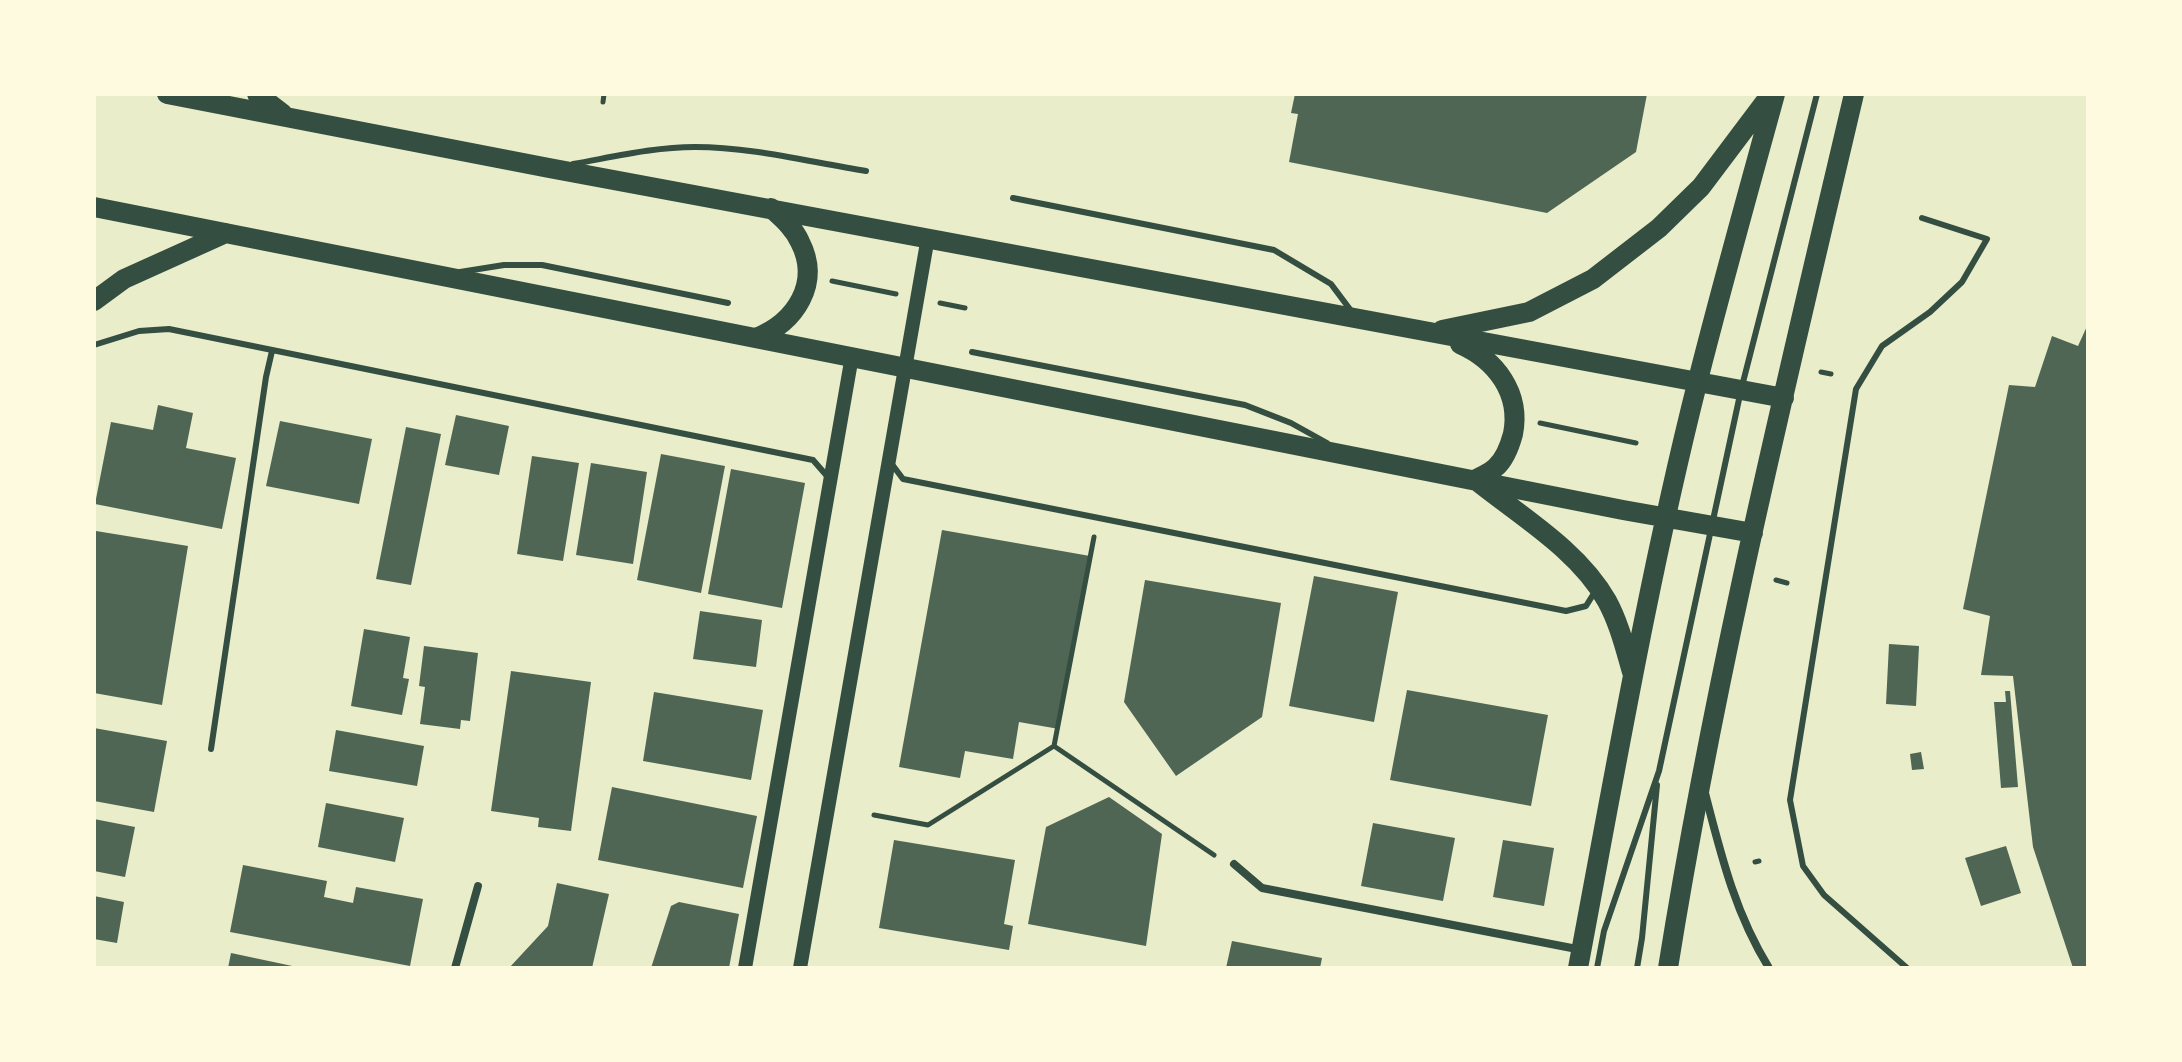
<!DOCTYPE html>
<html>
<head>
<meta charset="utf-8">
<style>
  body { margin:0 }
  #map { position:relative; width:2182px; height:1062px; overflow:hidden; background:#e9edc9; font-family:Arial,sans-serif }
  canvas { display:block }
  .frame { position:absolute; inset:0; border:96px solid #fefae0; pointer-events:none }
</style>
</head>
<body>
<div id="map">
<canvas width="2182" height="1062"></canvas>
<div class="frame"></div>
</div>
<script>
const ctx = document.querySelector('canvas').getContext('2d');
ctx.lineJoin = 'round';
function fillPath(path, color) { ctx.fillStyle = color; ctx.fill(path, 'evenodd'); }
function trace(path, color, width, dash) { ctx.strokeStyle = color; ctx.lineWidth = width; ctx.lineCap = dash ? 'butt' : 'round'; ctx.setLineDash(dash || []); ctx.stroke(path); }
fillPath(new Path2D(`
  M 1295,94 L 1647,94 L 1636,152 L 1547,213 L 1289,162 L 1298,114 L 1291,113 Z
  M 2088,324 L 2088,968 L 2073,968 L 2033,847 L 2013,676 L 1981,675 L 1990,616 L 1963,609 L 2009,385 L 2035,387 L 2052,336 L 2078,346 Z
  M 158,405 L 193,413 L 186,448 L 236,458 L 222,529 L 95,504 L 111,422 L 153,430 Z
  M 456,415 L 509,426 L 499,475 L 445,465 Z
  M 280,421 L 372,439 L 359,504 L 266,486 Z
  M 406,427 L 441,434 L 411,585 L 376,579 Z
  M 661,454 L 725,466 L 701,593 L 637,580 Z
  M 532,456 L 579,463 L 563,561 L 517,554 Z
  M 591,463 L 647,472 L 633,564 L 576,555 Z
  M 731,469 L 805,483 L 782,608 L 708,594 Z
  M 942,530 L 1090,556 L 1059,729 L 1019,722 L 1013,759 L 965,751 L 960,778 L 899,767 Z
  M 96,531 L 188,546 L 162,705 L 94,693 Z
  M 1314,576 L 1398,592 L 1374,722 L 1289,706 Z
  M 1145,580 L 1281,603 L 1262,717 L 1176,776 L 1124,702 Z
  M 700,611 L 762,620 L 756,667 L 693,659 Z
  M 364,629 L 410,637 L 403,678 L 409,679 L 402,715 L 351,706 Z
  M 1889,644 L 1919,646 L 1916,706 L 1886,704 Z
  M 424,646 L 478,653 L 470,721 L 461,720 L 460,729 L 420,724 L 425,687 L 419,686 Z
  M 511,671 L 591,682 L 571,831 L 538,827 L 539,818 L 491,811 Z
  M 1407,690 L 1548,715 L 1531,806 L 1390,780 Z
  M 2005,691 L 2010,691 L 2018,787 L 2001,788 L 1994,702 L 2006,702 Z
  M 654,692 L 763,710 L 751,780 L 643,761 Z
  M 94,728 L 167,741 L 154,812 L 94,801 Z
  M 336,730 L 424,746 L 417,786 L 329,771 Z
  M 1921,752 L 1924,769 L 1912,770 L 1910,754 Z
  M 612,787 L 757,816 L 743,888 L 598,860 Z
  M 1109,797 L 1162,834 L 1146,946 L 1028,924 L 1046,827 Z
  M 326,803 L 404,818 L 395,862 L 318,847 Z
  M 94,819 L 135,827 L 125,877 L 94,871 Z
  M 1373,823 L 1455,838 L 1443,901 L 1361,886 Z
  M 894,840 L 1015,860 L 1004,924 L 1013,926 L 1009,950 L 879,928 Z
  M 1503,840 L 1554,848 L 1544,906 L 1493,897 Z
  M 2006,846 L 2021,893 L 1981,906 L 1965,858 Z
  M 243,865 L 327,881 L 324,897 L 353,903 L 356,887 L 423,899 L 410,966 L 230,932 Z
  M 557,883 L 609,894 L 592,968 L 509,968 L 548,926 Z
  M 94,896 L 124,902 L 117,943 L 94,939 Z
  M 679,902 L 739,914 L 729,968 L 651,968 L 671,906 Z
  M 1232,941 L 1322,958 L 1320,968 L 1226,968 Z
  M 231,953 L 297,967 L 297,968 L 228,968 Z`), '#4f6655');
trace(new Path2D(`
  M 603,102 L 604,94
  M 832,281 L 896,294
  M 940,303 L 965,308
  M 1821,372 L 1831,374
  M 1540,423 L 1636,443
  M 1094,537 L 1054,746 L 1214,855
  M 1776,580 L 1787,583
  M 874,815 L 928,825 L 1054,746
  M 1755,862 L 1759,861`), '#344e41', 5);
trace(new Path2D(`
  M 573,164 C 613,157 654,147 695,147 C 752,147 809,162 866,171
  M 1013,198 L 1274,250 L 1331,284 L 1352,312
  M 460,272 L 504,265 L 542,265 L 728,303
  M 94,345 L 139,331 L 169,329 L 813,460 L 827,476
  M 972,352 L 1245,405 L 1291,423 L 1327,443
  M 891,463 L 903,479 L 1566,611 L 1586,606 L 1596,590
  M 211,749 L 266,377 L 272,351
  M 1597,968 L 1604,931 L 1659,771 L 1741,390 L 1817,94
  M 1637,968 L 1642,938 L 1657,785
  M 1907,968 L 1824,895 L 1803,866 L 1790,800 L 1856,389 L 1882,346 L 1930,312 L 1962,282 L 1987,239 L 1922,218`), '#344e41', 6);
trace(new Path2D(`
  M 1705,793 C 1721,855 1735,913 1769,968
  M 1234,864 L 1262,888 L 1582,950
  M 455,968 L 478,886`), '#344e41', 8);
trace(new Path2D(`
  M 745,968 L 852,356
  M 800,968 L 928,237`), '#344e41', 14);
trace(new Path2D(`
  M 167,94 L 549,168 L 1784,398
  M 257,94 L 283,114
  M 94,207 L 1623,510 L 1753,533
  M 94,301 L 124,279 L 226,233
  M 1442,330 L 1529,312 L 1593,279 L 1659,228 L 1701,187 L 1771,94
  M 756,338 C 796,322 821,283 800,242 C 794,228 782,218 771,208
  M 1460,344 C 1496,360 1521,393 1513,434 C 1510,445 1505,459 1496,467 C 1491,472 1482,476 1475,480
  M 1478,482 C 1522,517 1579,551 1607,601 C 1619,623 1625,648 1632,672
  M 1578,968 C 1615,772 1649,574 1698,380 C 1722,285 1749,189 1775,94
  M 1668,968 C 1715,674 1786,384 1854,94`), '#344e41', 20);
</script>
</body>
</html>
